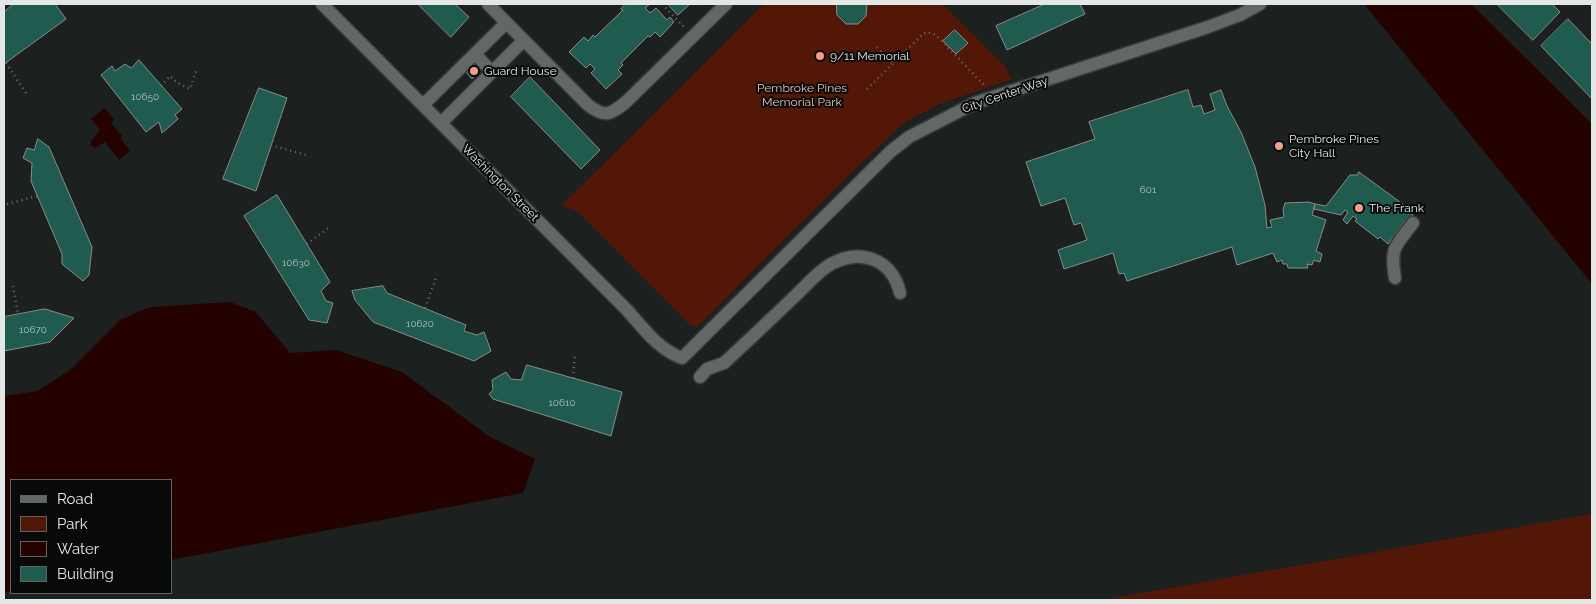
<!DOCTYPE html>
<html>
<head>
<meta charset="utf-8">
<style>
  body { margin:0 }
  #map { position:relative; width:1596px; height:604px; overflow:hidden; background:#1c201f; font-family:Raleway,sans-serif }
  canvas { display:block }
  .frame { position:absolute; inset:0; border:5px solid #e4e7e6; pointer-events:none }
  .legend { position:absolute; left:10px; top:479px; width:162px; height:115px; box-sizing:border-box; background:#080909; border:1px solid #606261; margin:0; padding:6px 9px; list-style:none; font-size:15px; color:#e4e7e6 }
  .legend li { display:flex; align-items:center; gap:10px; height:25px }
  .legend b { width:25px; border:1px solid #606261 }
</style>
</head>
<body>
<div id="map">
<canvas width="1596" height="604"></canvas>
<div class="frame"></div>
<ul class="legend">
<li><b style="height:6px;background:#636766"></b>Road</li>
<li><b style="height:14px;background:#531707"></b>Park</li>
<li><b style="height:14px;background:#240200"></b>Water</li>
<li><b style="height:14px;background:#1f5b4f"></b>Building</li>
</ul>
</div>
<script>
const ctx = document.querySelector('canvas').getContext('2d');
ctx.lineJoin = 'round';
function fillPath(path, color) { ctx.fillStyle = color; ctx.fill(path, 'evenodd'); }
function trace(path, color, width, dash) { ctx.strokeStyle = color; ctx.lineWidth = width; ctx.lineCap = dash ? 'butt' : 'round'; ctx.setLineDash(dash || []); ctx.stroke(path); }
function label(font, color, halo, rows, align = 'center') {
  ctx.font = font + ' Raleway,sans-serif'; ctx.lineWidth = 4; ctx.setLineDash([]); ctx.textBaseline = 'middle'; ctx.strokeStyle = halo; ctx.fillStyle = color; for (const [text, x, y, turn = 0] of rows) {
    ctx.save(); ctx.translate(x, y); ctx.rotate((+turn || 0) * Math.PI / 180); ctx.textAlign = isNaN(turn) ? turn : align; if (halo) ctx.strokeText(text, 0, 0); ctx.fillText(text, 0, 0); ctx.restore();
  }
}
fillPath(new Path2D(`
  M 764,4 L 942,4 L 1003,64 L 1012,79 L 939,104 L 904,123 L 852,172 L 696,328 L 693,325 L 690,325 L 577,211 L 564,207 L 562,205 Z
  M 1592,514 L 1592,600 L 1101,600 Z`), '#531707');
fillPath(new Path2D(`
  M 1364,4 L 1471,4 L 1592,124 L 1592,284 Z
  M 105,108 L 114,120 L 111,123 L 122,136 L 120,138 L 130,151 L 119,160 L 105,142 L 95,148 L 91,146 L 91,141 L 100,130 L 91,119 Z
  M 230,302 L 256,312 L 290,353 L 336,350 L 402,372 L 490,437 L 535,459 L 523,493 L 171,560 L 171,480 L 11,480 L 11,591 L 4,593 L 4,396 L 37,391 L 69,371 L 120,320 L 150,307 Z`), '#240200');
const building = new Path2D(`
  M 14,4 L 55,4 L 66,19 L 4,64 L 4,12 Z
  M 418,4 L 455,4 L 469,17 L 451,37 Z
  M 626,4 L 650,4 L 645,8 L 650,13 L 656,8 L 667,20 L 670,17 L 674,22 L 660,37 L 655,32 L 650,37 L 648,36 L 621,63 L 623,65 L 618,70 L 622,74 L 606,89 L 591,73 L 595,69 L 590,64 L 586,68 L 569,52 L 584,37 L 588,41 L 593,35 L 595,37 L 623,10 L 621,9 Z
  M 668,4 L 690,4 L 678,15 Z
  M 837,4 L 867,4 L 866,16 L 858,24 L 846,24 L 837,15 Z
  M 1045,4 L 1080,4 L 1085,14 L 1007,50 L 996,26 Z
  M 1497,4 L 1552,4 L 1560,12 L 1533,40 Z
  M 1568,19 L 1592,44 L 1592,99 L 1541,46 Z
  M 955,30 L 968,43 L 956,54 L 943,41 Z
  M 139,60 L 182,109 L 175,115 L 178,119 L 162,133 L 159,122 L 146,132 L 101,75 L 112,66 L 115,71 L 125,64 L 131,68 Z
  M 476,64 L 481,69 L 472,79 L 467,73 Z
  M 530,77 L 600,150 L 581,169 L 511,97 Z
  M 259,88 L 287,98 L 256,191 L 223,179 Z
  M 1188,90 L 1193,107 L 1201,105 L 1204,114 L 1215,110 L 1210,94 L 1221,90 L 1227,106 L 1241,132 L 1255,167 L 1265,205 L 1267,228 L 1272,227 L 1270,220 L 1284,217 L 1283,210 L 1285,203 L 1309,202 L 1315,204 L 1312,215 L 1326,220 L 1316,251 L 1322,254 L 1320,262 L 1314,260 L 1312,265 L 1307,264 L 1308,268 L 1288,268 L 1287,264 L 1283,264 L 1282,260 L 1277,262 L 1273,253 L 1237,265 L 1232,247 L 1127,281 L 1124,273 L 1119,274 L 1113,253 L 1064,269 L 1058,250 L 1087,240 L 1081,223 L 1074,225 L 1065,198 L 1041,206 L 1026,162 L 1095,139 L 1089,122 Z
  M 38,139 L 49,147 L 92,247 L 89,275 L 83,281 L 62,264 L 62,254 L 31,181 L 32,163 L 23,158 L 27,148 L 34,150 Z
  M 1359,172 L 1404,205 L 1403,207 L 1413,215 L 1408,223 L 1405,221 L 1388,244 L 1380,237 L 1378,239 L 1355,221 L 1357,219 L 1353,216 L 1347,224 L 1343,220 L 1348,212 L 1345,210 L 1341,215 L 1314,209 L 1315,204 L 1326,206 L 1350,175 L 1357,175 Z
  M 277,195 L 330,282 L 321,291 L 326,301 L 333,303 L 327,323 L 309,320 L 244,216 Z
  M 383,286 L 387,293 L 466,325 L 464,331 L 477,335 L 484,332 L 491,351 L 474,361 L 373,322 L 355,300 L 352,291 Z
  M 45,309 L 74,318 L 50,342 L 4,351 L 4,317 Z
  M 527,365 L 622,392 L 611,436 L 493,399 L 489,394 L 493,390 L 492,380 L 506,372 L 511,379 L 521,380 Z`);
fillPath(building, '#1f5b4f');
trace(building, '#888d8b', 1);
const minor = new Path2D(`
  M 322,4 L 627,310 C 644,329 658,349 682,358 L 890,152 L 909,137 L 975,103 L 1208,27 L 1240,15 L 1260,4
  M 488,4 L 588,105 C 605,118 610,115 626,102 L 726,4
  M 475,54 L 492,72
  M 423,105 L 506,23
  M 441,123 L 524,40
  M 1395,278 C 1390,247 1395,247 1413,223
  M 700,377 L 707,369 L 724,363 C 748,341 771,319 794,297 C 806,286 817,272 831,264 C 861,248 892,259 900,293`);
trace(minor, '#383b3a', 15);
trace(new Path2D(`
  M 662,4 L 685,28
  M 877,47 L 893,63
  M 6,63 L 26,93
  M 161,86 L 170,76 L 176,82 L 190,89 L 196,71
  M 867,89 L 923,34 L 927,32 L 936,35 L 985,86
  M 271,145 L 306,155
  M 7,204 L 38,196
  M 307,244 L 331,226
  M 13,286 L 18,314
  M 425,308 L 437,275
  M 573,378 L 575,353`), '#6b6f6e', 2.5, [1, 4]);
trace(minor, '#636766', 12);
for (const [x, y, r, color] of [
  [820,56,5,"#f49e88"],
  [474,71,5,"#f49e88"],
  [1279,146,5,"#f49e88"],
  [1359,208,5,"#f49e88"]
]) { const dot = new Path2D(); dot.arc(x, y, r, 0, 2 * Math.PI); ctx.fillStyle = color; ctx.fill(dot); trace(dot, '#080909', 2); }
label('10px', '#b3c4c0', null, [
  ["10650",145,97],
  ["601",1148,190],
  ["10630",296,263],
  ["10620",420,324],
  ["10670",33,330],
  ["10610",562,403]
]);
label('12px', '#e4e7e6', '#080909', [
  ["9/11 Memorial",830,56],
  ["Guard House",484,71],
  ["Pembroke Pines",1289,139],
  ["City Hall",1289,153],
  ["The Frank",1369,208]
], 'left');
label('12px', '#f0c3b7', '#080909', [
  ["Pembroke Pines",802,88],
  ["Memorial Park",802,102]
]);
label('12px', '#e4e7e6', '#080909', [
  ["City Center Way",1005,95,-19],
  ["Washington Street",500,183,45]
]);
</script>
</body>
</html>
